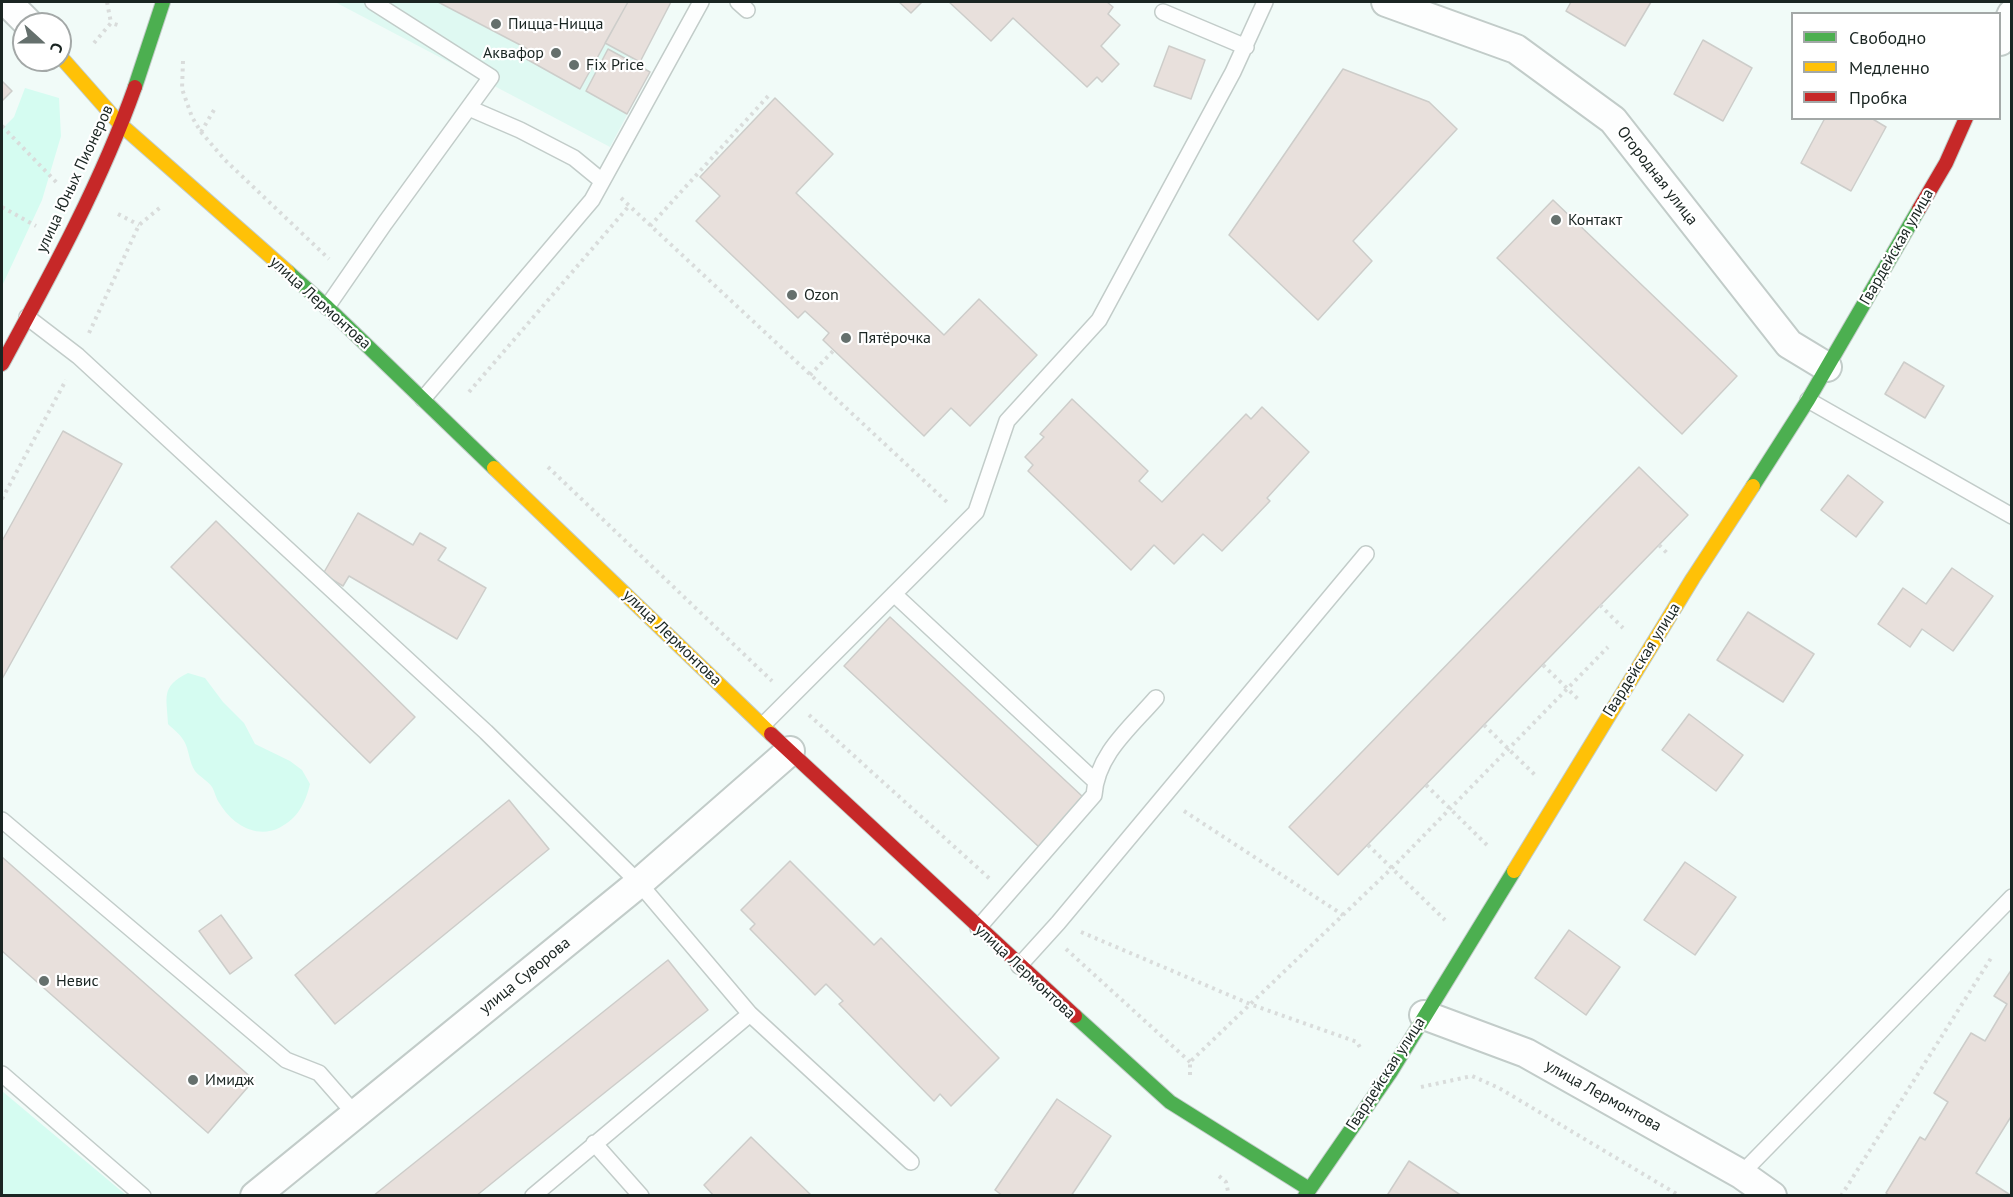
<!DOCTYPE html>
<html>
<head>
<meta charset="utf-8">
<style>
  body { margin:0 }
  #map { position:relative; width:2013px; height:1197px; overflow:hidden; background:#f1fbf8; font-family:"PT Sans",sans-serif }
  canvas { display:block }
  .frame { position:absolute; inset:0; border:3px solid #1a2522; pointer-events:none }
  .legend { position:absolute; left:1791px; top:12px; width:210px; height:108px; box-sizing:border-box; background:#fff; border:2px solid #a3a8a7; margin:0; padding:8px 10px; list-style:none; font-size:18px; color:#1a2522 }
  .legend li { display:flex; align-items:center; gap:12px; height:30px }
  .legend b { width:30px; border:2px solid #a3a8a7 }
  .north { position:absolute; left:12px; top:12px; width:60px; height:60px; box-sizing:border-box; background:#fff; border:2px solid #a3a8a7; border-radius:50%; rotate:111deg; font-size:16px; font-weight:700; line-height:24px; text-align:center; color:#1a2522 }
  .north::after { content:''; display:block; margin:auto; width:21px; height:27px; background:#65706d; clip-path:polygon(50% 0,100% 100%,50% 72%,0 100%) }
</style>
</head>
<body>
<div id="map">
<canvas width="2013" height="1197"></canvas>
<div class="frame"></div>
<ul class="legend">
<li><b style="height:8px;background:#4caf50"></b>Свободно</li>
<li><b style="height:8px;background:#ffc107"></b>Медленно</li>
<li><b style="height:8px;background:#c62828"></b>Пробка</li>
</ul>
<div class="north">С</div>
</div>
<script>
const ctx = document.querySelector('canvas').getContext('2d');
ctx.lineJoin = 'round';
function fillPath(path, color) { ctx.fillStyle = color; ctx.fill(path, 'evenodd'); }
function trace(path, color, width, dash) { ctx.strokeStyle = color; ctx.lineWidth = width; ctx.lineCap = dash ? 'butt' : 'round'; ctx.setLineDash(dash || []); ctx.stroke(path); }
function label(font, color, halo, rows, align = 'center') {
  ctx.font = font + ' "PT Sans",sans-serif'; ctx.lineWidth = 4.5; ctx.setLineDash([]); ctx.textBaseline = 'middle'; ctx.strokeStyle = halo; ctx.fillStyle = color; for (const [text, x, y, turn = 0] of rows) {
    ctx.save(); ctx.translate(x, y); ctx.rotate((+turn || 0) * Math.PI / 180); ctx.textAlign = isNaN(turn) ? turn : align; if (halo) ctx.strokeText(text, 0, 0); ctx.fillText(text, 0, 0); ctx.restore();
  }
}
fillPath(new Path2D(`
  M 335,2 L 671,2 L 640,62 L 650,72 L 610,147 Z`), '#dff9f2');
fillPath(new Path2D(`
  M 25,88 L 59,98 L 61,136 L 42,200 L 2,286 L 2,129 L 14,117 Z
  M 188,673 L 205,678 L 223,702 L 244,723 L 255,744 L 290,761 L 302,770 L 310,784 C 305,804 298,818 279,828 C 256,839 232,824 220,804 C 216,799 215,792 212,787 C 208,781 200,777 195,771 C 189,762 189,749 184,741 C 180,734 173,729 168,724 C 167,697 160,687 188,673 Z
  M 2,1091 L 126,1195 L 2,1195 Z`), '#d5fcf1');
const building = new Path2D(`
  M 438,2 L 628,2 L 580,89 L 521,56 L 526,48 Z
  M 628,2 L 671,2 L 640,62 L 605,43 Z
  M 899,2 L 922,2 L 911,13 Z
  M 949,2 L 1107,2 L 1113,7 L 1108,14 L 1120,25 L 1101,46 L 1119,64 L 1102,82 L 1097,77 L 1087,87 L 1013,18 L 991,41 Z
  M 1571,2 L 1651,2 L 1625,46 L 1566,11 Z
  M 1703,40 L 1752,68 L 1723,121 L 1674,94 Z
  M 1169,46 L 1205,60 L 1191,99 L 1154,86 Z
  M 608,49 L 650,72 L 627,114 L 586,91 Z
  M 1343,69 L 1429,102 L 1457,129 L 1353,241 L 1372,261 L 1318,320 L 1229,235 Z
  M 2,81 L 12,91 L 2,101 Z
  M 775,98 L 833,154 L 796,193 L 944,335 L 979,299 L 1037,355 L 970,426 L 951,408 L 924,436 L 823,340 L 829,333 L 805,311 L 798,318 L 696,221 L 720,196 L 700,177 Z
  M 1825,118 L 1871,118 L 1886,127 L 1851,191 L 1801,163 Z
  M 1553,200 L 1737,376 L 1682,434 L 1497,258 Z
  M 1904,362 L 1944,386 L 1925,418 L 1885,394 Z
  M 1072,399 L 1148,471 L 1139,481 L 1162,502 L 1246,414 L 1251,419 L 1262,407 L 1309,452 L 1267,498 L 1270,501 L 1222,551 L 1203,534 L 1174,564 L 1154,545 L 1131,570 L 1028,471 L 1033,465 L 1025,457 L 1044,437 L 1040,434 Z
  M 63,431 L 122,464 L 2,679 L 2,541 Z
  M 1639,467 L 1688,515 L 1338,875 L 1289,827 Z
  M 1848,475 L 1883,502 L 1856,537 L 1821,510 Z
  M 358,513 L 413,545 L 420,533 L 446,548 L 438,560 L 486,588 L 457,639 L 349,576 L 343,586 L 323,574 Z
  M 216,521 L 415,717 L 370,763 L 171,567 Z
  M 1952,568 L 1993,596 L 1953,651 L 1922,629 L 1910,647 L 1878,624 L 1903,588 L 1926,604 Z
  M 1748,612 L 1814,654 L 1783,702 L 1717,660 Z
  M 890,617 L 1083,797 L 1039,847 L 844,666 Z
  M 1689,714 L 1743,755 L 1716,791 L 1662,750 Z
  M 509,800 L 549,849 L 335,1024 L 295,975 Z
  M 2,857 L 254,1080 L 208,1133 L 2,951 Z
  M 790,861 L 874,945 L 881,938 L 999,1058 L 951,1106 L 940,1094 L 934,1101 L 839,1004 L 843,1001 L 826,984 L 815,995 L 750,929 L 755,924 L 741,910 Z
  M 1685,862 L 1736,897 L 1695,955 L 1644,920 Z
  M 221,915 L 252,958 L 230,974 L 199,931 Z
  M 1569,930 L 1620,967 L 1586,1015 L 1535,978 Z
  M 668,960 L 708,1010 L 518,1162 L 476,1196 L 373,1196 Z
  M 2012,969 L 2012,1115 L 1976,1173 L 2012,1196 L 1890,1196 L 1886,1193 L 1920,1137 L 1925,1140 L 1948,1102 L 1934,1093 L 1971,1033 L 1985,1041 L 2007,1004 L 1994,996 Z
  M 1057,1099 L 1111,1136 L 1071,1196 L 1003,1196 L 995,1190 Z
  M 751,1137 L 812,1196 L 714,1196 L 704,1185 Z
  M 1409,1161 L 1462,1196 L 1391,1196 L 1388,1194 Z`);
fillPath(building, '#e8e0dc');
trace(building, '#cdcdca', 1.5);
const lane = new Path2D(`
  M 738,2 L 747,10
  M 1163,12 L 1246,47
  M 469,108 L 520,130 L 574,158 L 602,181
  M 327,307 L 385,223 L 491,77 L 373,2
  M 27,317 L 78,356 L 486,732 L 639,883 L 750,1014 L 911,1162
  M 423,399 L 592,200 L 701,2
  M 1808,400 L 2012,516
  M 894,594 L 1095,781
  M 763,725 L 976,512 L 1007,421 L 1099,320 L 1233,72 L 1265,2
  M 2,820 L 286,1060 L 319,1073 L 355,1114
  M 978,928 L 1094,795 C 1097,754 1131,727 1156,698
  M 1019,966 L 1058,923 L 1366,554
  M 2,1074 L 143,1196
  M 594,1143 L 641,1196
  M 1741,1174 L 2012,897
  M 533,1196 L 750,1014`);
const street = new Path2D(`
  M 7,2 L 29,24
  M 1386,2 L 1516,49 L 1613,120 L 1789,344 L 1827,367
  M 2000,41 L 2012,14
  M 1424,1015 L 1526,1053 L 1741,1174 L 1772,1196
  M 255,1196 L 639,883 L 790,751`);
const fast = new Path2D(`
  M 135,87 L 163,2
  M 288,272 L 327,307 L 494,468
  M 1753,486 L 1808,400 L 1919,209
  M 1075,1016 L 1170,1102 L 1309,1189
  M 1305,1196 L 1390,1073 L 1514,871`);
const slow = new Path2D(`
  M 60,56 L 120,124 L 288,272
  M 494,468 L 771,734
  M 1514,871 L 1693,578 L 1753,486`);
const jam = new Path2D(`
  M 1919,209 L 1946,163 L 1966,118
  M 2,364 C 51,274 101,183 135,87
  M 771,734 L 1075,1016`);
trace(lane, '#c2ccc9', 18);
trace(street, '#c2ccc9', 32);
trace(fast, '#c2ccc9', 16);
trace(slow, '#c2ccc9', 16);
trace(jam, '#c2ccc9', 16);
trace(new Path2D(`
  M 107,2 L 111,23
  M 94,43 L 111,23 L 121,26
  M 183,61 L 182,89 L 192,117 L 201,132 L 225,160 L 329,259
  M 2,126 L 58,184
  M 201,132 L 214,110
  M 621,198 L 949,504
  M 2,207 L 36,226
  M 118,214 L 139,225
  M 650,226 L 770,94
  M 89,333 L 139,225 L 162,206
  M 810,375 L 834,350
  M 469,392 L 629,206
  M 548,467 L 772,681
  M 2,499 L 66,380
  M 1659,545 L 1667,553
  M 1600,605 L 1623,628
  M 1543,665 L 1579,700
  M 809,715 L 990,879
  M 1484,725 L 1535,775
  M 1426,785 L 1489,847
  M 1184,811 L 1343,915
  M 1368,845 L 1445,920
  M 1081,932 L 1250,1004 L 1357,1042 L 1362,1051
  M 1066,949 L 1190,1062
  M 1190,1075 L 1190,1062 L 1392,868 L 1608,647
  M 1421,1087 L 1472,1076 L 1499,1088 L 1680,1196
  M 1219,1176 L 1226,1182 L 1229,1196
  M 1841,1196 L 1993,955`), '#d9dcdb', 4, [3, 4.5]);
trace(lane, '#fdfefe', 15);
trace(street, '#fdfefe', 28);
trace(fast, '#4caf50', 14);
trace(slow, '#ffc107', 14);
trace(jam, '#c62828', 14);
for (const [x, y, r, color] of [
  [496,24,6,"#65706d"],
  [556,53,6,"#65706d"],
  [574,65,6,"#65706d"],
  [1556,220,6,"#65706d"],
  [792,295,6,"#65706d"],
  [846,338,6,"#65706d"],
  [44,981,6,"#65706d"],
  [193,1080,6,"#65706d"]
]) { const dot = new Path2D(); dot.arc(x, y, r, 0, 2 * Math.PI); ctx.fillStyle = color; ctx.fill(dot); trace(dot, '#fff', 2); }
label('16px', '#1a2522', '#fff', [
  ["Пицца-Ницца",508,24],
  ["Аквафор",544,53,"right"],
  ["Fix Price",586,65],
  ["Контакт",1568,220],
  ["Ozon",804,295],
  ["Пятёрочка",858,338],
  ["Невис",56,981],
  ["Имидж",205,1080]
], 'left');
label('16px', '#1a2522', '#fff', [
  ["Огородная улица",1657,176,52],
  ["улица Юных Пионеров",75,179,-65],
  ["Гвардейская улица",1897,247,-60],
  ["улица Лермонтова",320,303,42],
  ["улица Лермонтова",672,638,44],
  ["Гвардейская улица",1642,660,-58],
  ["улица Лермонтова",1025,972,43],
  ["улица Суворова",525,976,-39],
  ["Гвардейская улица",1386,1074,-57],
  ["улица Лермонтова",1603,1096,29]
]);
</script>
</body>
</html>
